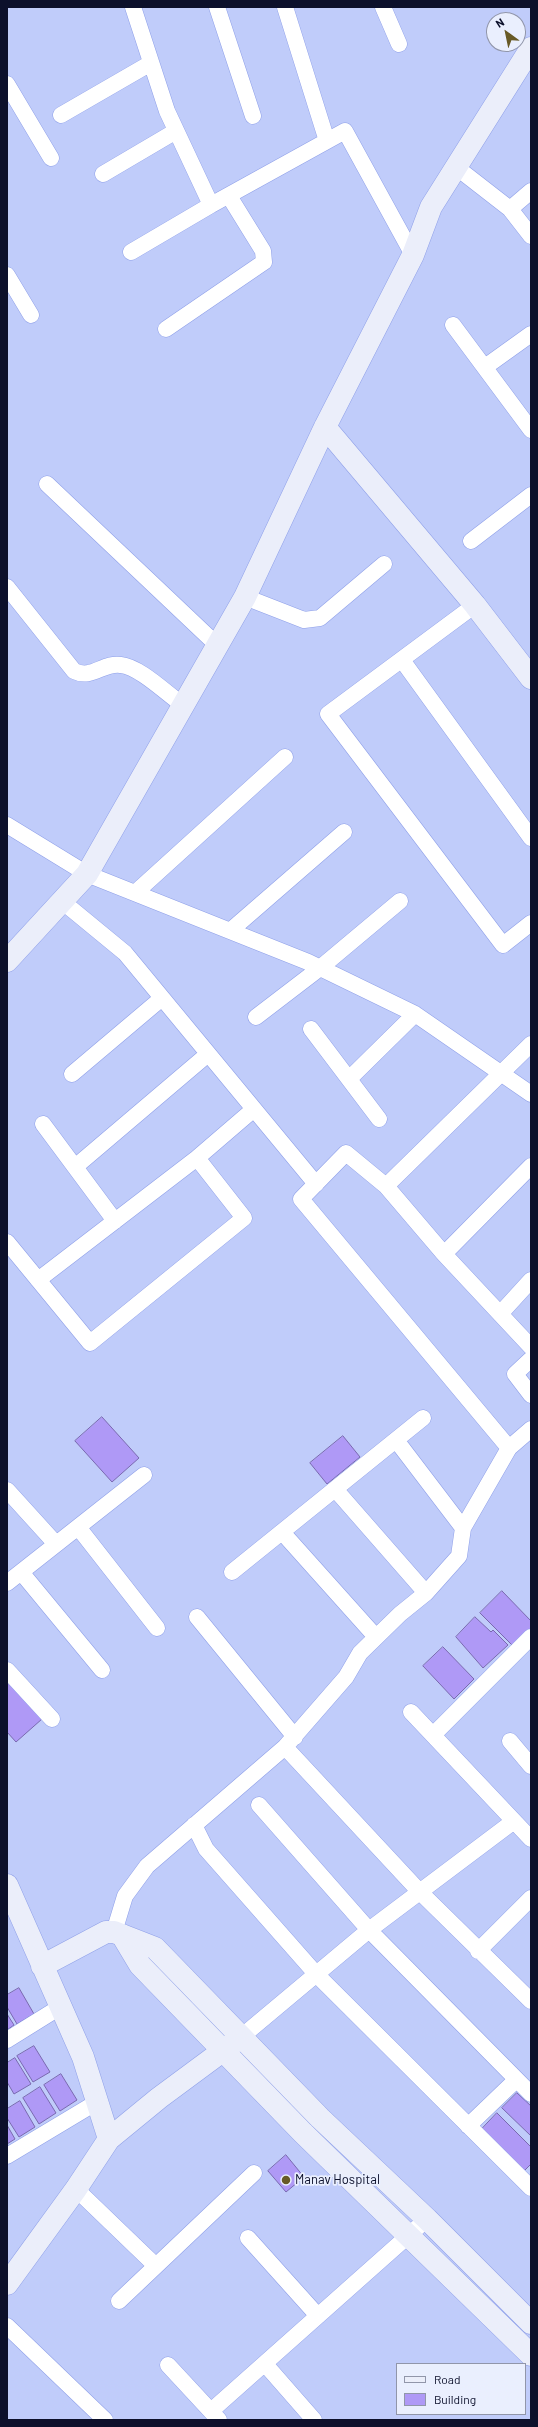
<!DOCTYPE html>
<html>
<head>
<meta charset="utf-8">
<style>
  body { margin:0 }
  #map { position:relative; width:538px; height:2427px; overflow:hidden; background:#c0ccfa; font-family:Barlow,sans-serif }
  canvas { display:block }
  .frame { position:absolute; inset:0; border:8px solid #0c102b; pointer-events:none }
  .legend { position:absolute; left:396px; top:2363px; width:130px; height:52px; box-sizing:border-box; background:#eaeffe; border:1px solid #9196aa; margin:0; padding:5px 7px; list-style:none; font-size:12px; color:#0c102b }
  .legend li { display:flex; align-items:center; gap:8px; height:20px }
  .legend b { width:20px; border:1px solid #9196aa }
  .north { position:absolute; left:486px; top:12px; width:40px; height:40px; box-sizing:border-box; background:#eaeffe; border:1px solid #9196aa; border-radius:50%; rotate:327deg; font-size:11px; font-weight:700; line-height:16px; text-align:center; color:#0c102b }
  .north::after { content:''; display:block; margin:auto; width:14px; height:18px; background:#685a27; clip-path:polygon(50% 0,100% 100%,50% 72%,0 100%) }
</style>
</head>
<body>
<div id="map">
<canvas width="538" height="2427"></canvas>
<div class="frame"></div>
<ul class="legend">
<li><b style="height:5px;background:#ebeefa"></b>Road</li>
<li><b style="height:11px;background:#af99f6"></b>Building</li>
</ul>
<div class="north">N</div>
</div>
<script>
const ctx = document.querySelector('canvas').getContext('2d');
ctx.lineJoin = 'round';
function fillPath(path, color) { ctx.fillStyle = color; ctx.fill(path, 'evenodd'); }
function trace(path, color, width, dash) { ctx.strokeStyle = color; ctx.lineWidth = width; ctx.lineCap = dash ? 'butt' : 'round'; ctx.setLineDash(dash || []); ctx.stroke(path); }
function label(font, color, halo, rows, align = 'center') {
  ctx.font = font + ' Barlow,sans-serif'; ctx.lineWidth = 3.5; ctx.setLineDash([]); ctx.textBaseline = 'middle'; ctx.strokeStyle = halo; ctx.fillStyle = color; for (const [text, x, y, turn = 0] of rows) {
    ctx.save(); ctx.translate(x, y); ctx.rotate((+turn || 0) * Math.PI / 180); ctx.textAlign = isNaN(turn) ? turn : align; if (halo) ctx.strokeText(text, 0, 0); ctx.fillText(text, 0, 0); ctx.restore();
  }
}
const building = new Path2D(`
  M 102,1417 L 139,1458 L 112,1482 L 75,1441 Z
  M 343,1436 L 360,1457 L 327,1484 L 310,1463 Z
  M 502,1591 L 531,1621 L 531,1628 L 513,1646 L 480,1613 Z
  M 475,1617 L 491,1632 L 493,1630 L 508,1645 L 483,1668 L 456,1637 Z
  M 443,1647 L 474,1679 L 454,1699 L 423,1666 Z
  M 7,1679 L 42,1719 L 16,1742 L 7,1732 Z
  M 19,1988 L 34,2014 L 17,2024 L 7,2007 L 7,1995 Z
  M 7,2014 L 14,2025 L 7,2030 Z
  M 34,2046 L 50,2072 L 33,2082 L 17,2056 Z
  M 15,2058 L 31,2084 L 14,2094 L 7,2082 L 7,2063 Z
  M 61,2074 L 77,2100 L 60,2111 L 44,2085 Z
  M 40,2087 L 56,2113 L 39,2124 L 23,2098 Z
  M 517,2093 L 531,2106 L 531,2136 L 502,2108 Z
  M 20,2101 L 35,2127 L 19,2137 L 7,2118 L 7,2109 Z
  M 497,2113 L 531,2147 L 531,2164 L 523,2172 L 481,2130 Z
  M 7,2125 L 15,2139 L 7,2144 Z
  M 286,2155 L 304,2177 L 286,2192 L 268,2171 Z`);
fillPath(building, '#af99f6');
trace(building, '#7969af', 1);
const street = new Path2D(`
  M 133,7 L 167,111 L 211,205 L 345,131 L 413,255
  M 217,7 L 253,116
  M 285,7 L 327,141
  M 383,7 L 399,44
  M 7,84 L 51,158
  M 61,115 L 151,63
  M 456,167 L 510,209 L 531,236
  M 103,174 L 176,131
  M 510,209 L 531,191
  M 131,252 L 211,205
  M 7,275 L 31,315
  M 453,325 L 531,430
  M 166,329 L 264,262 L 263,251 L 229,196
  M 485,367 L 531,334
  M 47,484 L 217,645
  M 471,541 L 531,495
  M 7,587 L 74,671 C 92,680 103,662 121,665 C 140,667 167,694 183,705
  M 245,597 L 304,620 L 320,618 L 384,564
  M 475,605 L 328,714 L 503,945 L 531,923
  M 402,660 L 531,838
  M 7,825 L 87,874 L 308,962 L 415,1014 L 531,1094
  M 135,893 L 285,757
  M 63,902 L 125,953 L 316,1184
  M 230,931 L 344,832
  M 256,1017 L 320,968 L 400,901
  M 311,1029 L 379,1119
  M 72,1074 L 162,998
  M 349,1079 L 415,1014
  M 43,1124 L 115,1221
  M 75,1167 L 208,1054
  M 386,1186 L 531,1044
  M 7,1242 L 90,1343 L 244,1218 L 197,1158 L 254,1109
  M 444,1254 L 531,1166
  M 38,1280 L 197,1158
  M 500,1314 L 531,1280
  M 531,1347 L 444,1254 L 386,1186 L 346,1153 L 301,1199 L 509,1448 L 531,1429
  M 531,1359 L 515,1374 L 531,1395
  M 396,1440 L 463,1528
  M 335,1489 L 426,1593
  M 7,1490 L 56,1544
  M 78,1527 L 157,1628
  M 282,1532 L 376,1637
  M 21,1572 L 102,1670
  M 232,1572 L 423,1418
  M 7,1583 L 144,1475
  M 197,1617 L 295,1737
  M 7,1670 L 52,1719
  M 411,1712 L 531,1839
  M 433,1735 L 531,1637
  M 510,1741 L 531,1766
  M 285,1747 L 419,1891 L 531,2001
  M 259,1805 L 369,1930 L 531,2094
  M 194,1825 L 206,1849 L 317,1975 L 531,2188
  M 114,1932 L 125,1896 L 147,1866 L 285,1747 L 346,1677 L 360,1653 L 400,1614 L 426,1593 L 459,1556 L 463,1528 L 509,1448
  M 478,1951 L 531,1898
  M 240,2038 L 369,1930 L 514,1821
  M 7,2040 L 60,2007
  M 468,2126 L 516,2080
  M 7,2156 L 97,2102
  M 76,2189 L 156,2266
  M 248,2238 L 318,2316
  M 119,2301 L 254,2173
  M 7,2326 L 105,2420
  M 265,2364 L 314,2420
  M 168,2365 L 219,2420
  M 211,2411 L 427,2219`);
const secondary = new Path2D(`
  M 325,427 L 475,605 L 531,678
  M 7,961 L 87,874 L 245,597 L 325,427 L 413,255 L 431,207 L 531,48
  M 7,1885 L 83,2057 L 109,2139
  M 122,1935 L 140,1965 L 303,2133 L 531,2355
  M 42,1966 L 106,1932 L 114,1932 L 155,1948 L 320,2118 L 427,2219 L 531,2323
  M 7,2284 L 76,2189 L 109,2139 L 159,2098 L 236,2041`);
trace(street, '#8fa0e8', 17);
trace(secondary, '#8fa0e8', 23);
trace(street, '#fff', 16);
trace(secondary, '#ebeefa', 22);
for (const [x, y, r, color] of [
  [286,2180,5,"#685a27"]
]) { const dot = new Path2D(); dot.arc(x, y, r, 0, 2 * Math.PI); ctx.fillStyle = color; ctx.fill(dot); trace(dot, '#eaeffe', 1.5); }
label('13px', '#0c102b', '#eaeffe', [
  ["Manav Hospital",295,2180]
], 'left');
</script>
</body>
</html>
